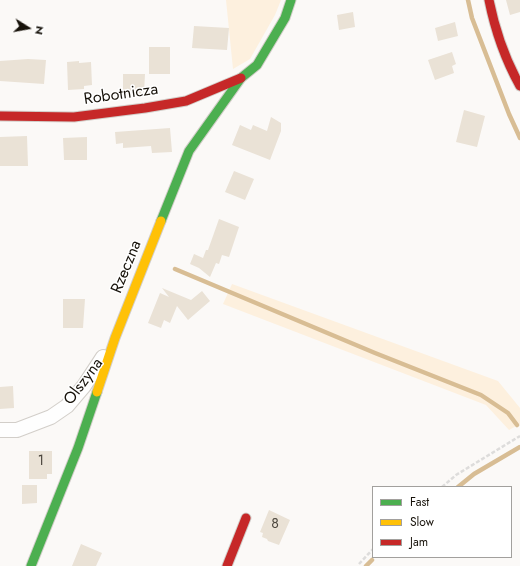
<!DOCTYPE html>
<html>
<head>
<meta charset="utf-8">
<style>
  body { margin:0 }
  #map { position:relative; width:520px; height:566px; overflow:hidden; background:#fbf9f7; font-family:Jost,sans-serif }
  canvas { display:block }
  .legend { position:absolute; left:372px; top:486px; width:140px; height:72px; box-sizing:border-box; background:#fff; border:1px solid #a2a09d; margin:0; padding:5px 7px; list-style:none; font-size:12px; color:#17120a }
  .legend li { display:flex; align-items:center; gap:8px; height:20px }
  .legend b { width:20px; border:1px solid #a2a09d }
  .north { position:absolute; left:8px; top:8px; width:40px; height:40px; -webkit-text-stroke:3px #fff; paint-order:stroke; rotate:101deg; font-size:11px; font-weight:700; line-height:16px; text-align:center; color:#17120a }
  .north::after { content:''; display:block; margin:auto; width:14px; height:18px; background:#17120a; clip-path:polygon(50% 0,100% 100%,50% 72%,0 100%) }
</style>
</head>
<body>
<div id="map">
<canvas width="520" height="566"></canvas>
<ul class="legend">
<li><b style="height:5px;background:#4caf50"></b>Fast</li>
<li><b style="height:5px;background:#ffc107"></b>Slow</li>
<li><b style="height:5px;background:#c62828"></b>Jam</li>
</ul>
<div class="north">N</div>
</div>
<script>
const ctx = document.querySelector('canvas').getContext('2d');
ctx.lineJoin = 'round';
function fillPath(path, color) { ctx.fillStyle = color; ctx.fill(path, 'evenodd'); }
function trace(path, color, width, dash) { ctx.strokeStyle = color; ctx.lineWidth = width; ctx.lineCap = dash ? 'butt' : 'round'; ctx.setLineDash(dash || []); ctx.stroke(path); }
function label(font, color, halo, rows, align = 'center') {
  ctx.font = font + ' Jost,sans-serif'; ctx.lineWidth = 3; ctx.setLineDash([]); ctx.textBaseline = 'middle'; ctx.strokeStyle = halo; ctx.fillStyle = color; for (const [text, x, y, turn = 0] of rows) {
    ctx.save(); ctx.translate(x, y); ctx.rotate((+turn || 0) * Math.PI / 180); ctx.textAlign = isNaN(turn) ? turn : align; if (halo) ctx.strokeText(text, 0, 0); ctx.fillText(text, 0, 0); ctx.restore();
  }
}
fillPath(new Path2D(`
  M 226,0 L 281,0 L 275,15 L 250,59 L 233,69 Z
  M 232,284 L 498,381 L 520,408 L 520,424 L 509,430 L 486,405 L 223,304 Z`), '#fdf0de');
trace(new Path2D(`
  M 468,0 L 472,18 L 509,114 L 520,138
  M 175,269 L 375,353 L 481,395 L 508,413 L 517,425
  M 458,487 L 474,474 L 520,447
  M 366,566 L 372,560`), '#d8bd94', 4.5);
fillPath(new Path2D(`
  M 506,0 L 520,0 L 520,12 L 510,15 Z
  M 353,12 L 355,27 L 339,30 L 337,15 Z
  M 455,22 L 458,36 L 438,41 L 435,28 Z
  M 194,26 L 229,28 L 227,50 L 192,48 Z
  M 149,47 L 170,47 L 170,74 L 149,74 Z
  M 452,52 L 456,64 L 452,66 L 454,73 L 435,80 L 428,60 Z
  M 28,59 L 46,60 L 44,84 L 0,81 L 0,61 Z
  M 79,61 L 79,63 L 91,62 L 92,85 L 84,86 L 84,89 L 68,90 L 67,62 Z
  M 123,74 L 145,74 L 144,94 L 123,93 Z
  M 464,110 L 485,116 L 477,147 L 456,142 Z
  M 271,117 L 281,123 L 281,131 L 270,160 L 232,145 L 240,125 L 251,130 L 253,125 L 267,131 Z
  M 170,128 L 172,152 L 152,153 L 151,146 L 123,148 L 123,143 L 116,144 L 115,132 Z
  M 27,136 L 28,166 L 0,166 L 0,137 Z
  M 87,137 L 87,160 L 64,160 L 63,138 Z
  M 234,171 L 254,179 L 245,200 L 225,192 Z
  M 219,219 L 239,227 L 229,257 L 222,255 L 219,264 L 216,263 L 210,277 L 199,268 L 190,264 L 194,254 L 203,258 L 206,250 L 208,250 Z
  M 162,288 L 191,300 L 202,291 L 210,301 L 188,320 L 177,306 L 170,323 L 164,320 L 161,328 L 148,323 L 160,293 L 169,297 Z
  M 63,299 L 85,299 L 83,328 L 63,328 Z
  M 13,386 L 14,408 L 0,409 L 0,387 Z
  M 29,451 L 52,451 L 52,474 L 47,474 L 47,479 L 29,479 Z
  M 22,485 L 37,485 L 37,503 L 22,504 Z
  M 269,510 L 290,520 L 279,545 L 268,541 L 267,539 L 262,537 L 263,533 L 260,532 Z
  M 81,544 L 102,553 L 96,566 L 72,566 Z`), '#eae2d6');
const street = new Path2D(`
  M 0,430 L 17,430 L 51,417 L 67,406 L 84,386 L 103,357`);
const fast = new Path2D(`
  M 161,221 L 189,151 L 241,78 L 257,65 L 285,18 L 291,0
  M 31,566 L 78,448 L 97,392`);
const slow = new Path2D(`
  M 97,392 L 115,338 L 161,221`);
const jam = new Path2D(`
  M 489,0 C 495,30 505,59 520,86
  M 0,116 L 74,117 L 145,108 L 186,101 L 241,78
  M 227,566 L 246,518`);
trace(street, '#d2cec9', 16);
trace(fast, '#d2cec9', 11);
trace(slow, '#d2cec9', 11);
trace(jam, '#d2cec9', 11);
trace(new Path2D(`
  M 442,487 L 456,475 L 520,436
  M 359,564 L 373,549`), '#dddcdb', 2.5, [4, 2]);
trace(street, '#fefefe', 14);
trace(fast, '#4caf50', 9);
trace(slow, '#ffc107', 9);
trace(jam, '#c62828', 9);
label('14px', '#4c463d', null, [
  ["1",41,462],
  ["8",275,525]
]);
label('16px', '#17120a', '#fff', [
  ["Robotnicza",121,95,-8],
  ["Rzeczna",127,267,-68],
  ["Olszyna",84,382,-53]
]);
</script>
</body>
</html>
